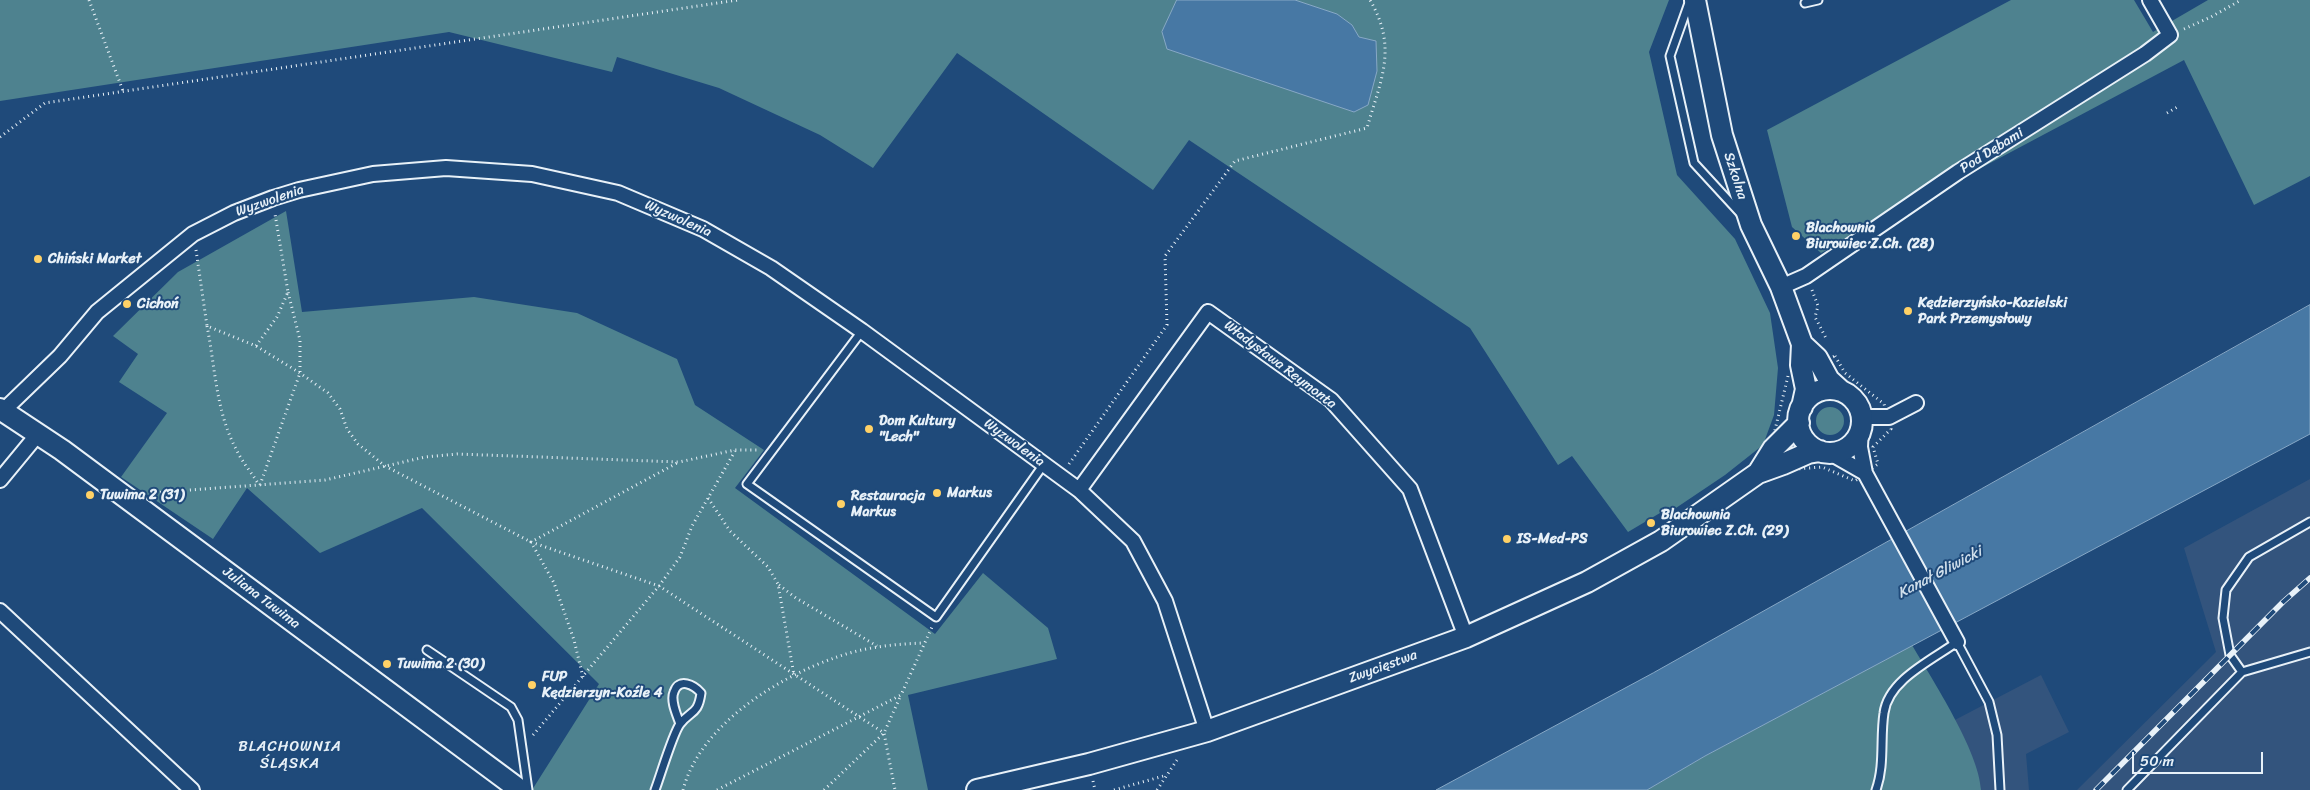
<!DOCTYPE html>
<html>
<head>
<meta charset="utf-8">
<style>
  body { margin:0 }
  #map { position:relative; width:2310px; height:790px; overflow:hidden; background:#1f4a7a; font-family:Sriracha,sans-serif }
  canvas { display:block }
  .scale { position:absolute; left:2132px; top:752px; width:131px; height:22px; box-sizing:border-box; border:2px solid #e8f1f8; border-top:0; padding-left:6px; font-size:15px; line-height:18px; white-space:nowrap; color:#e8f1f8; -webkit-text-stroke:4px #1f4a7a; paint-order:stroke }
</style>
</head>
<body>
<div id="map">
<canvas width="2310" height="790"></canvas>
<div class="scale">50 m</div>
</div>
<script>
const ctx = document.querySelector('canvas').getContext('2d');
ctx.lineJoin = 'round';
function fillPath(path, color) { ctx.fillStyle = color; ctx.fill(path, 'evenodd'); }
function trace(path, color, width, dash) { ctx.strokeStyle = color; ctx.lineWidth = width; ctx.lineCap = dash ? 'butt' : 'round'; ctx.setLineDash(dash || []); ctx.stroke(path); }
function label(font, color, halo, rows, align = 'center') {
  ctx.font = font + ' Sriracha,sans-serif'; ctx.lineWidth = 4; ctx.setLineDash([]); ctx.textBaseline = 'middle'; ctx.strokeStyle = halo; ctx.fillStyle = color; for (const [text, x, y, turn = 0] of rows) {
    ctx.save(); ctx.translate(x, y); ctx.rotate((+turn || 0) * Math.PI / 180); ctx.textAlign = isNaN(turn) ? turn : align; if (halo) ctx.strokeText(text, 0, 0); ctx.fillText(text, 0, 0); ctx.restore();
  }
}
fillPath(new Path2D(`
  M 2310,479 L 2310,790 L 2077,790 L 2216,652 L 2184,548 Z
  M 2041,675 L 2069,732 L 2026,754 L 2029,790 L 1967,790 L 1951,722 Z`), '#33547d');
fillPath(new Path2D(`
  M 0,0 L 1669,0 L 1649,52 L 1677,175 L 1735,239 L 1770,313 L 1778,368 L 1774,415 L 1763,445 L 1725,475 L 1667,514 L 1665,510 L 1628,532 L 1572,456 L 1558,465 L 1470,328 L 1189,140 L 1153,190 L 957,53 L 873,168 L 820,135 L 719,88 L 617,57 L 612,72 L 449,32 L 0,101 Z
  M 2011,0 L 2134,0 L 2153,32 L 2208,0 L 2310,0 L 2310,176 L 2254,205 L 2184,60 L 1821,253 L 1792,227 L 1767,130 Z
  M 286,211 L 302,312 L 474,297 L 577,313 L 677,359 L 695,405 L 764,450 L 735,488 L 935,634 L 983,573 L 1048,628 L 1057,659 L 908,695 L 928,790 L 532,790 L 599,684 L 422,508 L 320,553 L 247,488 L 213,539 L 121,477 L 167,413 L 119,382 L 138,354 L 113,336 L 178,272 Z
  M1816 421a14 14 0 1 1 28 0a14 14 0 1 1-28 0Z
  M 1912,645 C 1933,681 1979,751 1981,790 L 1647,790 L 1705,756 Z`), '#4e828f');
const water = new Path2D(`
  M 1177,0 L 1295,0 L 1337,14 L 1352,25 L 1359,37 L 1376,41 L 1377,71 L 1368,105 L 1354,112 L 1167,49 L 1162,32 Z
  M 2310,305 L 2310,434 L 1705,756 L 1647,790 L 1436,790 L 1653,673 Z`);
fillPath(water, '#4778a4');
trace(water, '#87a8c6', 1);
const lane = new Path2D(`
  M 1690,0 L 1670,56 L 1694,163 L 1740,213
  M 1805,3 L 1818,0
  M 862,331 L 747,484 L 936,617 L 1044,464
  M 2310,522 L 2249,557 L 2226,590 L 2223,618 L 2230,655 L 2242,672 L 2310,652
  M 427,650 L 511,707 L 518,720 L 528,790
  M 655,790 C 660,777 673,733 680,724 C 691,710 698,715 701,693 C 694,685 679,677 674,692 C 670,701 677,715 680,724
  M 1876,790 C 1885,765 1880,739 1884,713 C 1888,680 1932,660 1957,642 L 1989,702 L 1997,735 L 2000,790
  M 2127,790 L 2242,672`);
const street = new Path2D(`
  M 1781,287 L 1806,276 L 1958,172 L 2145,54 L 2170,35 L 2150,0
  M 3,411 L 60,356 L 97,312 L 193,234 L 234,213 L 273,198 L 299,190 L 373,174 L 446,168 L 532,174 L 618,193 L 703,229 L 771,268 L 862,331 L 1079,490 L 1133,541 L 1165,601 L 1207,731
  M 1862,417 L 1889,417 L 1916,403
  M 1861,428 L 1860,447 L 1865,473 L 1957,642
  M 1830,453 L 1865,473
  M 0,480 L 38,434
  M 1079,490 L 1208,312 L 1331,400 L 1410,489 L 1466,637
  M 0,611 L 192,790`);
const secondary = new Path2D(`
  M 1695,0 L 1722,135 L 1751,225 L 1781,287 L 1802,344 L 1801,365 L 1806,389 L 1802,407
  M 1802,344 L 1817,358 L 1829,380 L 1840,390
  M1798 421a32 32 0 1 1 64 0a32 32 0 1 1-64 0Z
  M 0,409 L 62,450 L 520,790
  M 1758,473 L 1773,449 L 1799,423
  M 977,790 L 1089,764 L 1207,731 L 1466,637 L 1587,582 L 1661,541 L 1758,473 L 1783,464 L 1808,453 L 1820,451`);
trace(lane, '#e8f1f8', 11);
trace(street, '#e8f1f8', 18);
trace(secondary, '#e8f1f8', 24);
trace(new Path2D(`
  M 89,0 L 123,91
  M 2184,29 L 2211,17 L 2241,0
  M 2167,113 L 2179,106
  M 0,137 L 45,103 L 738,0
  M 196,250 L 207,326 L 256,346 L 300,373 L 328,393 L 340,409 L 347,429 L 358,444 L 385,466 L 531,542 L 659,586 L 884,733 L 895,790
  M 1812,290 L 1818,306 L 1815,317 L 1827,340
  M 207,326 C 215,366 216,412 236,449 C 242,462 252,473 259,485
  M 256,346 L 277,317 L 288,292 L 275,214
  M 1835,356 L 1845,373 L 1884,404 L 1891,429 L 1873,447 L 1878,464 L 1855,481 L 1822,467 L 1796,469 L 1792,466 L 1775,440 L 1774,434 L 1788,376 Z
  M 1069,464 L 1167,325 L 1165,256 L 1235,161 L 1367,128 C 1381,79 1398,48 1370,0
  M 260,485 L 300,373 L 300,340 L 288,292
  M 150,493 L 325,480 L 425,457 L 457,454 L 679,462 L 735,450 L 759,450
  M 708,498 L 730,531 L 768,567 L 778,584 L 794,675
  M 779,585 L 796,598 L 877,646
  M 583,677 L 574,640 L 554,583 L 531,542 L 677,463
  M 533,735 L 659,586 L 680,557 L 692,526 L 735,451
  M 1093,781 L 1095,790
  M 683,790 C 700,725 778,677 837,657 C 865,647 895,644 924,643
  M 717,790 L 901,695 L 932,627
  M 824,790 L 884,733 L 901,695
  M 1114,790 L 1167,775
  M 1157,790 L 1179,757`), '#e8f1f8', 3, [1, 4]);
trace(lane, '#1f4a7a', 7);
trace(street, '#1f4a7a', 14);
trace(secondary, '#1f4a7a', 20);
const rail = new Path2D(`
  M 2096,790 L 2283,602 L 2310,578`);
trace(rail, '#e8f1f8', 5.5);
trace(rail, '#1f4a7a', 4, [11]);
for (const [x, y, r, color] of [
  [1796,236,5,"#ffd166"],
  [38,259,5,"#ffd166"],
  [127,304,5,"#ffd166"],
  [1908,311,5,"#ffd166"],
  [869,429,5,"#ffd166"],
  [937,493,5,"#ffd166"],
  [90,495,5,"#ffd166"],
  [841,504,5,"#ffd166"],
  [1651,523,5,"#ffd166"],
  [1507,539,5,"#ffd166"],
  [387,664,5,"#ffd166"],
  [532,685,5,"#ffd166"]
]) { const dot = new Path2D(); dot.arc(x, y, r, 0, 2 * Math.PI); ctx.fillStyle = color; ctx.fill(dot); trace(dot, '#1f4a7a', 2); }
label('14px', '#e8f1f8', '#1f4a7a', [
  ["Pod Dębami",1992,151,-32],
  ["Szkolna",1735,176,72],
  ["Wyzwolenia",270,201,-19],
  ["Wyzwolenia",678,219,24],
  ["Władysława Reymonta",1280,365,37],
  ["Wyzwolenia",1014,443,36],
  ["Juliana Tuwima",261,598,37],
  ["Zwycięstwa",1383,667,-20]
]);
label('bold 14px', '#e8f1f8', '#1f4a7a', [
  ["Blachownia",1806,228],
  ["Biurowiec Z.Ch. (28)",1806,244],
  ["Chiński Market",48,259],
  ["Kędzierzyńsko-Kozielski",1918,303],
  ["Park Przemysłowy",1918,319],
  ["Cichoń",137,304],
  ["Dom Kultury",879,421],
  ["\"Lech\"",879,437],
  ["Markus",947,493],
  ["Tuwima 2 (31)",100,495],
  ["Restauracja",851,496],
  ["Markus",851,512],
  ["Blachownia",1661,515],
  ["Biurowiec Z.Ch. (29)",1661,531],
  ["IS-Med-PS",1517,539],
  ["Tuwima 2 (30)",397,664],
  ["FUP",542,677],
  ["Kędzierzyn-Koźle 4",542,693]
], 'left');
label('italic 15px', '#d0dfeb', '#1f4a7a', [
  ["Kanał Gliwicki",1940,573,-28]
]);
ctx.letterSpacing = '1px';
label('15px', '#e8f1f8', '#1f4a7a', [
  ["BLACHOWNIA",290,747],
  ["ŚLĄSKA",290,764]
]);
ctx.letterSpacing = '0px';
</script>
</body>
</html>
